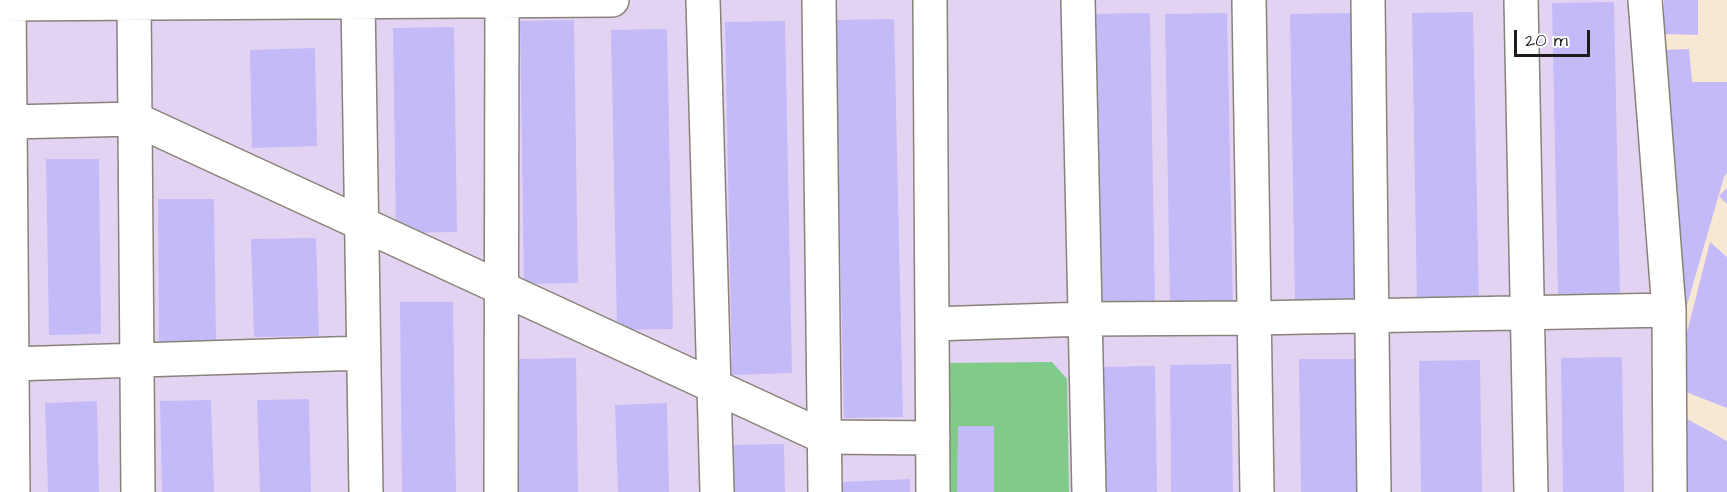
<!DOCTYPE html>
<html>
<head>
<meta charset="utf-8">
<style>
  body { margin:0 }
  #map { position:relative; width:1727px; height:492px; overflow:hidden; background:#f6e8d3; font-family:"Architects Daughter",sans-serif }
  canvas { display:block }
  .scale { position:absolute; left:1514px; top:30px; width:76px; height:27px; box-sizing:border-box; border:3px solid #1c1c1c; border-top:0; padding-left:8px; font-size:18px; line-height:21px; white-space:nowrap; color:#1c1c1c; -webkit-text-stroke:4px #fff; paint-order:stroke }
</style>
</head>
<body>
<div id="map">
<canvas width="1727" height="492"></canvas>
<div class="scale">20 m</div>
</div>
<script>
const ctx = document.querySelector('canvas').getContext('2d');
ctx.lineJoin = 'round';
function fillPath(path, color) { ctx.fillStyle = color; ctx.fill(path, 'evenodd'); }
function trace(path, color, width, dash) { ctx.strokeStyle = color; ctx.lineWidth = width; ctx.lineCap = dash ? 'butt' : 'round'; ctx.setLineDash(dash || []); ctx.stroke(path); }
fillPath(new Path2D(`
  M 0,0 L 1645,0 L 1670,492 L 0,492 Z`), '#e3d3f2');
fillPath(new Path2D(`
  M 1052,362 L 1067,379 L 1069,492 L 943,492 L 942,363 Z`), '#81cb89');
fillPath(new Path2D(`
  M 1664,0 L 1698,0 L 1698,35 L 1663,34 Z
  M 1614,2 L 1620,294 L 1558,295 L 1552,3 Z
  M 1473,12 L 1479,303 L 1417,305 L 1412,13 Z
  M 1150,13 L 1155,304 L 1094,305 L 1088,14 Z
  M 1227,13 L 1233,305 L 1170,306 L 1165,14 Z
  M 1351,13 L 1357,305 L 1295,306 L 1290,14 Z
  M 894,19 L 903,417 L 844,418 L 835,20 Z
  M 574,20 L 578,283 L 524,284 L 520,21 Z
  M 785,21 L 792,373 L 732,375 L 725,22 Z
  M 454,27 L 457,232 L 396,233 L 393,28 Z
  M 667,29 L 673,329 L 617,330 L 611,30 Z
  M 315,48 L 317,146 L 252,148 L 250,50 Z
  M 1689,49 L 1692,82 L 1727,82 L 1727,173 L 1724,177 L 1678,336 L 1662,50 Z
  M 46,159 L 99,159 L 101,334 L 49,335 Z
  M 1727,188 L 1727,204 L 1719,196 Z
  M 158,199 L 214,199 L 216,341 L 159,342 Z
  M 316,238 L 319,336 L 254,337 L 251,239 Z
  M 1710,242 L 1727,257 L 1727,408 L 1673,387 Z
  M 400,302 L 453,302 L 456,492 L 402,492 Z
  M 1622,357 L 1624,492 L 1563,492 L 1561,358 Z
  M 576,358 L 578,492 L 516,492 L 514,359 Z
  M 1299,359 L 1360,359 L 1362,492 L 1301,492 Z
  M 1480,360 L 1482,492 L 1421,492 L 1419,361 Z
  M 1231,364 L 1233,492 L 1171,492 L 1170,365 Z
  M 1155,366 L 1157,492 L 1096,492 L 1094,367 Z
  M 309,399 L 311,492 L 260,492 L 257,400 Z
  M 211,400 L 214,492 L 162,492 L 160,401 Z
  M 97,401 L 99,492 L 48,492 L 45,403 Z
  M 667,403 L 669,492 L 618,492 L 615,405 Z
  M 1678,414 L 1727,441 L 1727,492 L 1676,492 Z
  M 958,426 L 994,426 L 994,492 L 957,492 Z
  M 784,444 L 785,492 L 728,492 L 727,445 Z
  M 910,479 L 910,492 L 842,492 L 842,482 Z`), '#c5baf8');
const minor = new Path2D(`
  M 9,0 L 13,492
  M 134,0 L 138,492
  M 358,0 L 366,492
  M 703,0 L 717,492
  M 819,0 L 825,492
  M 930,0 L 933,492
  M 1078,0 L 1089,492
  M 1249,0 L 1257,492
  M 1368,0 L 1374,492
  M 1521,0 L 1531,492
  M 1645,0 L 1669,310 L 1670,492
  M 0,4 L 612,0
  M 10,122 L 135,119 L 824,437 L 933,438
  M 932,324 L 1085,319 L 1254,318 L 1669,310
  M 12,364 L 364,353
  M 501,492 L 502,0`);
trace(minor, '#898278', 36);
trace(minor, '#fff', 33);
</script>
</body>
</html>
